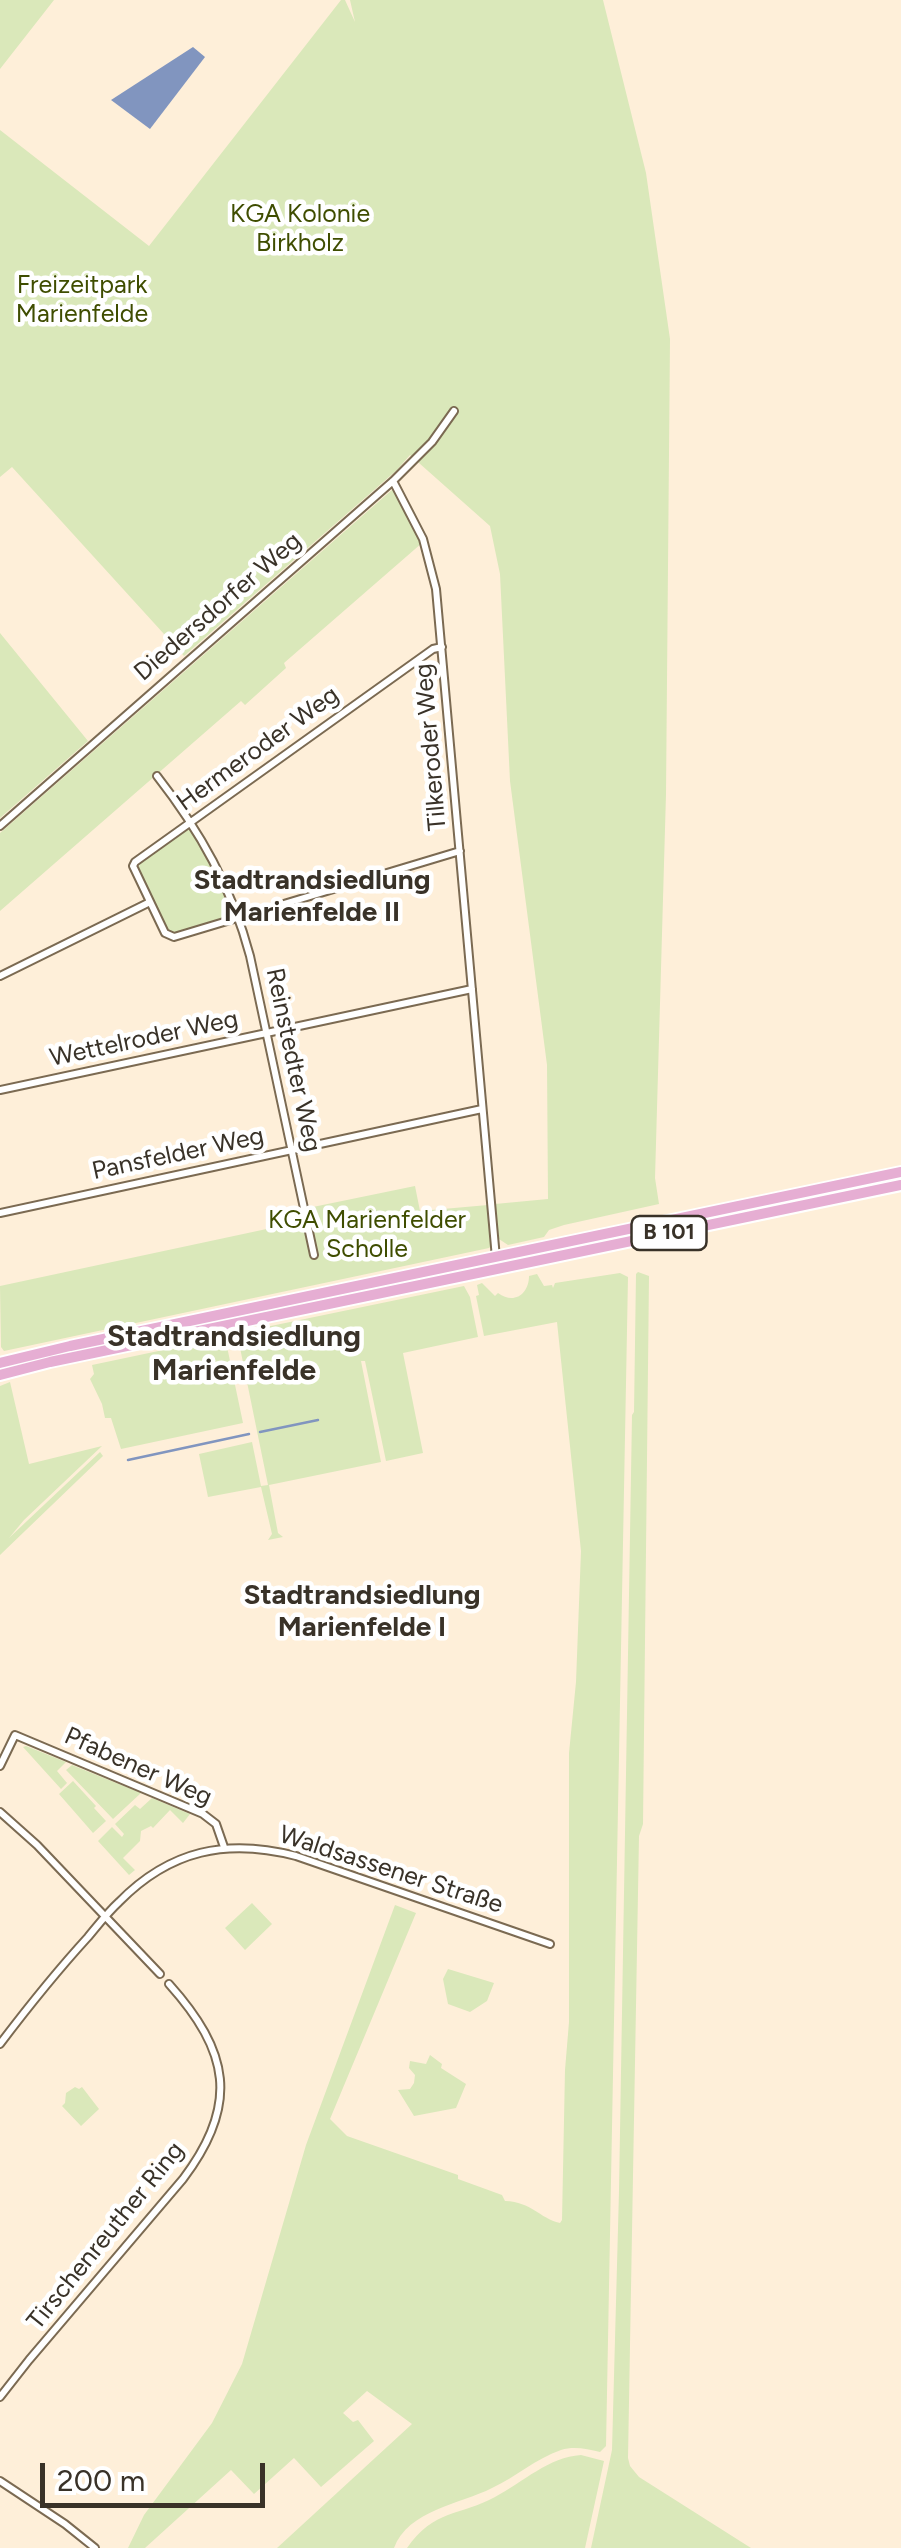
<!DOCTYPE html>
<html>
<head>
<meta charset="utf-8">
<style>
  body { margin:0 }
  #map { position:relative; width:901px; height:2548px; overflow:hidden; background:#feefd9; font-family:Figtree,sans-serif }
  canvas { display:block }
  .scale { position:absolute; left:40px; top:2463px; width:225px; height:45px; box-sizing:border-box; border:5px solid #393228; border-top:0; padding-left:12px; font-size:30px; line-height:35px; white-space:nowrap; color:#393228; -webkit-text-stroke:8px #fff; paint-order:stroke }
</style>
</head>
<body>
<div id="map">
<canvas width="901" height="2548"></canvas>
<div class="scale">200 m</div>
</div>
<script>
const ctx = document.querySelector('canvas').getContext('2d');
ctx.lineJoin = 'round';
function fillPath(path, color) { ctx.fillStyle = color; ctx.fill(path, 'evenodd'); }
function trace(path, color, width, dash) { ctx.strokeStyle = color; ctx.lineWidth = width; ctx.lineCap = dash ? 'butt' : 'round'; ctx.setLineDash(dash || []); ctx.stroke(path); }
function label(font, color, halo, rows, align = 'center') {
  ctx.font = font + ' Figtree,sans-serif'; ctx.lineWidth = 9; ctx.setLineDash([]); ctx.textBaseline = 'middle'; ctx.strokeStyle = halo; ctx.fillStyle = color; for (const [text, x, y, turn = 0] of rows) {
    ctx.save(); ctx.translate(x, y); ctx.rotate((+turn || 0) * Math.PI / 180); ctx.textAlign = isNaN(turn) ? turn : align; if (halo) ctx.strokeText(text, 0, 0); ctx.fillText(text, 0, 0); ctx.restore();
  }
}
fillPath(new Path2D(`
  M 0,0 L 54,0 L 0,69 Z
  M 341,0 L 345,0 L 355,22 L 350,0 L 603,0 L 646,173 L 670,339 L 666,794 L 655,1178 L 659,1204 L 564,1225 L 549,1230 L 544,1237 L 508,1245 L 499,1239 L 495,1204 L 548,1199 L 547,1065 L 510,781 L 500,574 L 490,526 L 410,455 L 397,470 L 184,656 L 12,467 L 0,477 L 0,130 L 149,246 Z
  M 393,489 L 409,516 L 422,543 L 284,663 L 286,668 L 245,705 L 241,701 L 0,911 L 0,833 Z
  M 0,633 L 88,741 L 0,818 Z
  M 186,829 L 193,831 L 214,868 L 233,911 L 230,917 L 175,933 L 167,929 L 138,870 L 140,863 Z
  M 415,1186 L 420,1211 L 488,1205 L 492,1245 L 489,1248 L 4,1351 L 1,1347 L 0,1286 L 304,1221 L 312,1258 L 318,1256 L 308,1208 Z
  M 638,1272 L 649,1276 L 643,1824 L 639,1836 L 628,2458 L 630,2466 L 639,2477 L 751,2548 L 591,2548 L 612,2450 L 619,2191 L 632,1415 L 634,1412 L 636,1274 Z
  M 620,1273 L 628,1277 L 606,2446 L 600,2452 C 587,2449 574,2446 561,2450 C 535,2459 516,2477 492,2488 C 461,2504 408,2510 394,2548 L 277,2548 L 412,2424 L 367,2391 L 343,2413 L 353,2422 L 358,2420 L 374,2441 L 321,2487 L 294,2458 L 254,2494 L 231,2470 L 145,2548 L 128,2548 L 144,2515 L 212,2423 L 242,2364 L 306,2145 L 395,1905 L 416,1913 L 330,2119 L 347,2136 L 458,2175 L 458,2179 L 502,2195 L 505,2201 C 532,2202 539,2218 560,2223 L 562,2220 L 565,2070 L 569,2022 L 569,1753 L 576,1682 L 581,1551 L 557,1322 L 484,1336 L 476,1296 L 479,1295 L 477,1285 L 482,1283 L 495,1296 L 498,1293 C 514,1305 529,1294 529,1276 L 537,1274 L 544,1286 L 552,1285 L 553,1288 L 555,1283 Z
  M 464,1286 L 470,1297 L 478,1337 L 403,1353 L 423,1453 L 386,1461 L 365,1361 L 361,1361 L 381,1462 L 269,1485 L 278,1533 L 283,1537 L 268,1540 L 272,1534 L 261,1487 L 208,1497 L 199,1454 L 252,1442 L 261,1486 L 268,1485 L 237,1333 Z
  M 225,1337 L 243,1423 L 121,1449 L 111,1418 L 105,1418 L 102,1404 L 90,1379 L 94,1374 L 92,1365 Z
  M 10,1382 L 29,1464 L 102,1446 L 24,1520 L 9,1538 L 100,1452 L 103,1456 L 0,1555 L 0,1386 Z
  M 26,1746 L 66,1762 L 57,1771 L 67,1783 L 61,1789 L 23,1747 Z
  M 72,1765 L 141,1793 L 113,1819 L 66,1770 Z
  M 73,1781 L 96,1806 L 94,1808 L 106,1821 L 93,1833 L 59,1794 Z
  M 152,1798 L 190,1814 L 183,1823 L 170,1810 L 153,1828 L 151,1826 L 141,1831 L 140,1841 L 123,1858 L 135,1870 L 129,1875 L 98,1841 L 112,1827 L 122,1837 L 124,1834 L 115,1824 L 135,1805 L 140,1809 Z
  M 252,1903 L 272,1924 L 245,1950 L 225,1928 Z
  M 448,1969 L 494,1983 L 487,2001 L 470,2012 L 448,2004 L 443,1979 Z
  M 430,2055 L 442,2064 L 441,2068 L 466,2084 L 456,2108 L 414,2116 L 398,2090 L 410,2089 L 414,2083 L 415,2075 L 409,2068 L 410,2061 L 426,2064 Z
  M 75,2087 L 79,2089 L 82,2087 L 99,2109 L 81,2126 L 62,2106 L 65,2103 L 66,2093 Z
  M 581,2455 L 604,2461 L 585,2548 L 407,2548 C 434,2509 460,2516 495,2497 C 523,2482 549,2457 581,2455 Z`), '#dae8ba');
fillPath(new Path2D(`
  M 193,47 L 205,57 L 150,129 L 111,100 Z`), '#8195bf');
trace(new Path2D(`
  M 260,1432 L 318,1420
  M 128,1460 L 249,1434`), '#8195bf', 2.5);
const street = new Path2D(`
  M 393,481 L 423,539 L 436,589 L 496,1258
  M 442,647 L 433,649 L 135,862 L 133,866 L 165,933 L 174,937 L 460,851
  M 157,776 C 200,831 232,888 250,956 L 314,1255
  M 0,826 L 393,481 L 432,442 L 454,411
  M 0,976 L 150,902
  M 0,1090 L 472,989
  M 0,1213 L 482,1109
  M 0,1766 L 15,1735 L 203,1814 L 216,1824 L 224,1847
  M 0,1812 L 37,1845 L 160,1974
  M 0,2044 C 28,2007 57,1971 88,1937 C 98,1925 108,1912 119,1902 C 170,1850 227,1838 296,1856 L 550,1944
  M 0,2397 L 29,2360 L 183,2179 C 240,2104 229,2051 169,1984
  M 0,2481 L 65,2524 L 95,2548`);
const primary = new Path2D(`
  M 0,1363 L 70,1346 L 901,1172
  M 0,1375 L 50,1362 L 901,1185`);
trace(street, '#7b6a52', 10);
trace(primary, '#fff', 14);
trace(street, '#fff', 6);
trace(primary, '#e6aed3', 10);
for (const [x, y, w] of [
  [669,1233,75]
]) { const box = new Path2D(); box.roundRect(x - w / 2, y - 17, w, 34, 8); ctx.fillStyle = '#fff'; ctx.fill(box); trace(box, '#393228', 2.5); }
label('bold 22px', '#393228', null, [
  ["B 101",669,1233]
]);
label('25px', '#3f4d00', '#fff', [
  ["KGA Kolonie",300,215],
  ["Birkholz",300,244],
  ["Freizeitpark",82,286],
  ["Marienfelde",82,315],
  ["KGA Marienfelder",367,1221],
  ["Scholle",367,1250]
]);
label('25px', '#393228', '#fff', [
  ["Diedersdorfer Weg",218,607,-41],
  ["Tilkeroder Weg",431,747,-95],
  ["Hermeroder Weg",258,749,-36],
  ["Wettelroder Weg",144,1039,-12],
  ["Reinstedter Weg",293,1060,78],
  ["Pansfelder Weg",178,1154,-12],
  ["Pfabener Weg",138,1767,24],
  ["Waldsassener Straße",391,1870,18],
  ["Tirschenreuther Ring",106,2236,-51]
]);
label('bold 28px', '#393228', '#fff', [
  ["Stadtrandsiedlung",312,881],
  ["Marienfelde II",312,913],
  ["Stadtrandsiedlung",362,1596],
  ["Marienfelde I",362,1628]
]);
label('bold 30px', '#393228', '#fff', [
  ["Stadtrandsiedlung",234,1337],
  ["Marienfelde",234,1371]
]);
</script>
</body>
</html>
